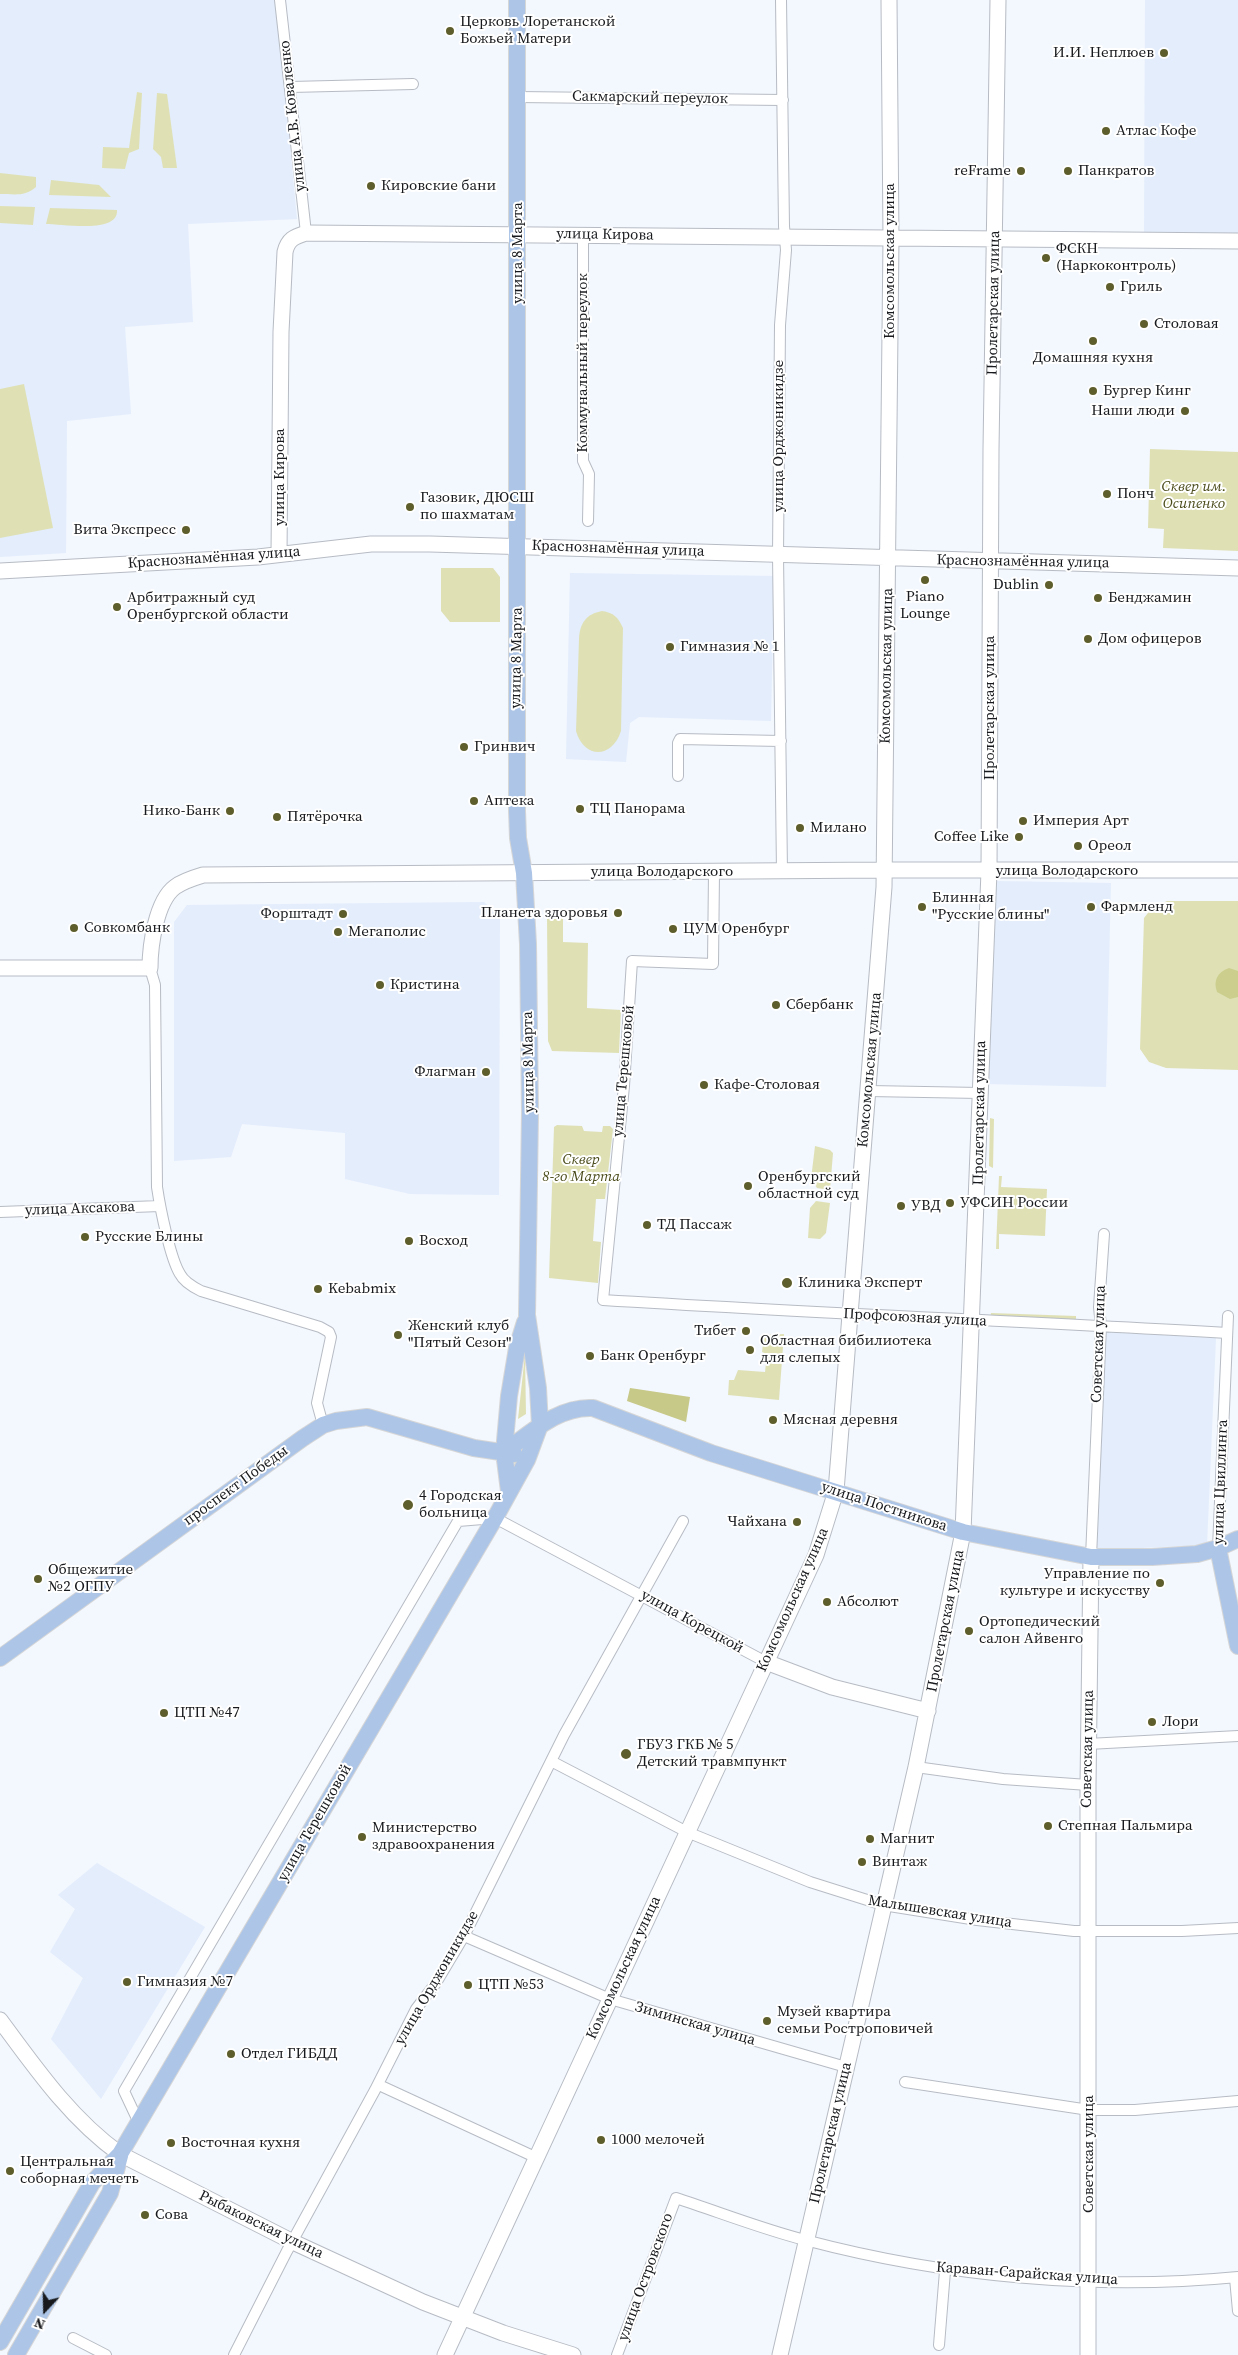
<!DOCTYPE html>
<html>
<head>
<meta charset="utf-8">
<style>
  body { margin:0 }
  #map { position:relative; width:1238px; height:2355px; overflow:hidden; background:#f3f7fe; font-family:"Source Serif 4",serif }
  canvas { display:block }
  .north { position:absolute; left:20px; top:2285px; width:50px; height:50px; -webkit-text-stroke:4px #fff; paint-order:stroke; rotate:201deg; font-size:14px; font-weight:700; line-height:20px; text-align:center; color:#17191c }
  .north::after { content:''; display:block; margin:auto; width:18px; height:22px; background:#17191c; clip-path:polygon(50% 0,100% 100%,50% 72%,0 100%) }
</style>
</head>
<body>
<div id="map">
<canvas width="1238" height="2355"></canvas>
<div class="north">N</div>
</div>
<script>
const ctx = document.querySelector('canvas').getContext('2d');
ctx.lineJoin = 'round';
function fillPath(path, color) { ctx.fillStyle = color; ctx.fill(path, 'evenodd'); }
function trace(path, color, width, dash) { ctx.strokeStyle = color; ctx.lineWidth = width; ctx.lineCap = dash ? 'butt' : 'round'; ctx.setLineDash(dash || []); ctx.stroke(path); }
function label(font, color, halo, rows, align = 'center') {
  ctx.font = font + ' "Source Serif 4",serif'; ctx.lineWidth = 4; ctx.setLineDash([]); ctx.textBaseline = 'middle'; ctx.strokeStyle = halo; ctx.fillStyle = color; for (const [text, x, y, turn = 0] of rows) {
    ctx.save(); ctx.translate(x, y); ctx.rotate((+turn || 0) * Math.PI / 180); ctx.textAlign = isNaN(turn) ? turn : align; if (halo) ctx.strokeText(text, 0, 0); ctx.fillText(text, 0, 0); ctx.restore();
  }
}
fillPath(new Path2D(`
  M 0,0 L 276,0 L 297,219 L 188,224 L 193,322 L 125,327 L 131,414 L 67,421 L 66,553 L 0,557 Z
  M 1145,0 L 1238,0 L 1238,234 L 1144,233 Z
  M 570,573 L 774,576 L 771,721 L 639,717 L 630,723 L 626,762 L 566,759 Z
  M 995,881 L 1111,883 L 1106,1087 L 987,1084 Z
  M 484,902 L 500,917 L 499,1195 L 410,1194 L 345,1179 L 345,1133 L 242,1124 L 231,1157 L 174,1161 L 174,922 L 187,905 Z
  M 1106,1332 L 1216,1338 L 1207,1545 L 1096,1550 Z
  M 97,1863 L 205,1927 L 101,2099 L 51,2039 L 83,1978 L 50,1952 L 75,1909 L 58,1895 Z`), '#e3edfc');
fillPath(new Path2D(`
  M 137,92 L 142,93 L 139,149 L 129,153 L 125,169 L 102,168 L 103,147 L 129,148 Z
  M 157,93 L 167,94 L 177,168 L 163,168 L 161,157 L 153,149 Z
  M 0,173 L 36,177 L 36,187 C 25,197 14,194 0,194 Z
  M 51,180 L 99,185 L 111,197 L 49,195 Z
  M 0,206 L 35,207 L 33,225 L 0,223 Z
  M 50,208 L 117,210 C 119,234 62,224 46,224 Z
  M 24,384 L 53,528 L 0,538 L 0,389 Z
  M 1150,449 L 1238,452 L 1238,551 L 1163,548 L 1164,529 L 1148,528 Z
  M 441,568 L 493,568 L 500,577 L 500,622 L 450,622 L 441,611 Z
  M 602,611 C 614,613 618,617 623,628 L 621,731 C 612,759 584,759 576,731 L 579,639 C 580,623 586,614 602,611 Z
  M 1167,901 L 1238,901 L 1238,1070 L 1166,1068 L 1149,1062 L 1140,1049 L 1144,918 L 1151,909 Z
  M 547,918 L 563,918 L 563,942 L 588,943 L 587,1008 L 621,1010 L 619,1053 L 552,1051 L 548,1041 Z
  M 990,1118 L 994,1119 L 993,1168 L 989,1166 Z
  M 557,1125 L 582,1126 L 584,1131 L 602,1132 L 603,1126 L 610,1126 L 613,1129 L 605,1199 L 596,1199 L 593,1241 L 601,1242 L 598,1283 L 549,1278 L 554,1127 Z
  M 815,1146 L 830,1150 L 833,1153 L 830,1190 L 817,1188 L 811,1179 Z
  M 999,1176 L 1002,1176 L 1001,1187 L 1047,1189 L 1045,1236 L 999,1234 L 999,1249 L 996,1249 Z
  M 816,1201 L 830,1203 L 826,1233 L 820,1239 L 808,1238 L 810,1208 Z
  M 991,1313 L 1076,1316 L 1076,1322 L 990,1319 Z
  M 784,1334 L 779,1400 L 728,1395 L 729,1380 L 734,1380 L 738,1370 L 765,1372 L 767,1354 L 762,1352 L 764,1335 Z
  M 525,1354 L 526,1414 L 518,1419 Z`), '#dfe1b5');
fillPath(new Path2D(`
  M 630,1388 L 690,1397 L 686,1422 L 627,1401 Z`), '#c7c988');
fillPath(new Path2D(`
  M 1229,968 L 1238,971 L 1238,997 L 1230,999 L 1217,992 C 1213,981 1217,972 1229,968 Z`), '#cbce8c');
const street = new Path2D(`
  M 280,0 L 306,233
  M 781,0 L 784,226 L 786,250 L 780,325 L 778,555 L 782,872
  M 291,87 L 413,84
  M 517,97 L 783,100
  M 583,235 L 583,461 L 589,474 L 588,521
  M 678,776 L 678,743 L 680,739 L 781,741
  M 714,872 L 713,964 L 632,961 L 624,1086 L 603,1300 C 811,1313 1019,1321 1227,1333
  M 150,968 L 155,985 L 157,1187 C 160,1207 170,1258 180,1274 C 184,1282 193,1287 201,1291 L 320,1327 L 329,1332 L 331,1337 L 317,1403 L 323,1425
  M 869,1091 L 980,1093
  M 0,1212 L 160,1206
  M 1218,1548 L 1228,1316
  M 1091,1557 L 1101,1326 L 1099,1307 L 1104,1234
  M 1088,1744 L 1238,1736
  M 551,1761 L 687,1832 L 810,1882 L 883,1905 L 977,1920 L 1074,1931 L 1182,1931 L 1238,1928
  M 916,1767 L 1003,1779 L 1088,1785
  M 464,1936 L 610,1999 L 846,2067
  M 905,2082 L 1089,2110 L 1135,2110 L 1238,2101
  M 379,2085 L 535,2157
  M 139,2123 L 124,2091 L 458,1521 L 495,1518 L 766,1662
  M 1235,2278 L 1238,2311
  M 73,2338 L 106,2355
  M 939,2345 L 945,2271
  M 234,2355 L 287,2251 L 375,2090 L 416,2009 L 436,1983 L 464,1936 L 564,1735 L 683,1521
  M 617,2355 L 676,2198 C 719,2212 762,2229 805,2240 C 945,2277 1094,2291 1238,2277`);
const secondary = new Path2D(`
  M 279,554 L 281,332 L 285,252 C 288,239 294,237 306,233 L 1238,241
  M 0,571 L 258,557 L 371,544 L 430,544 L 1238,568
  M 0,968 L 150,968 C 150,946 156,901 175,887 C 183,881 193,878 203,875 L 884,870 L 1238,870
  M 766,1662 L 832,1687 L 928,1711
  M 0,2020 C 36,2069 71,2119 120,2154 L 293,2242 L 423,2302 L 503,2333 L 573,2355
  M 445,2355 L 816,1555 L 836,1491 L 884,887 L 891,239 L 889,0
  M 780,2355 L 916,1767 L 963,1532 L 989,871 L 991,449 L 998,0
  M 1088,2355 L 1088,1785 L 1091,1557`);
const primary = new Path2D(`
  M 504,1452 C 531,1433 558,1406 593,1408 L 711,1453 L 963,1532 L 1091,1557 L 1152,1557 L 1197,1554 L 1218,1548 L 1238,1539
  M 509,1491 L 504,1452 L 509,1396 L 517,1348 L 525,1322
  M 1218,1548 L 1238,1646
  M 0,1658 L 303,1438 L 323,1425 L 336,1421 L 367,1417 L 474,1448 L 514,1454
  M 0,2342 L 92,2183 L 120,2154 L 495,1518 L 527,1460 L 540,1425 L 538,1388 L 527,1315 L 530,1113 L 528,944 L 524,873 L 518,838 L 517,810 L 517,0
  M 16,2355 L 110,2193 L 120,2156`);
trace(street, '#b7bcc4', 12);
trace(secondary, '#b7bcc4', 17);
trace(primary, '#d5d6d6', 18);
trace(street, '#fff', 10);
trace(secondary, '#fff', 15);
trace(primary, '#adc5e7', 16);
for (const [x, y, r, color] of [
  [450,31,5,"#5d5e2b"],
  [1164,53,5,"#5d5e2b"],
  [1106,131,5,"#5d5e2b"],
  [1021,171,5,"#5d5e2b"],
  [1068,171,5,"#5d5e2b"],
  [371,186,5,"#5d5e2b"],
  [1046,258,5,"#5d5e2b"],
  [1110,287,5,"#5d5e2b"],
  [1144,324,5,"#5d5e2b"],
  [1093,341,5,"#5d5e2b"],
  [1093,391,5,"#5d5e2b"],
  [1185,411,5,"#5d5e2b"],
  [1107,494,5,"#5d5e2b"],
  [410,507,5,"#5d5e2b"],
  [186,530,5,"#5d5e2b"],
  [925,580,5,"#5d5e2b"],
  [1049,585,5,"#5d5e2b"],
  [1098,598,5,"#5d5e2b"],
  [117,607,5,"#5d5e2b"],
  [1088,639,5,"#5d5e2b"],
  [670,647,5,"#5d5e2b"],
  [464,747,5,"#5d5e2b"],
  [474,801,5,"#5d5e2b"],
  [580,809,5,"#5d5e2b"],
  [230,811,5,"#5d5e2b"],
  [277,817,5,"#5d5e2b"],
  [1023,821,5,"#5d5e2b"],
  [800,828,5,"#5d5e2b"],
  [1019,837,5,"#5d5e2b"],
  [1078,846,5,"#5d5e2b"],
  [922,907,5,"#5d5e2b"],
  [1091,907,5,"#5d5e2b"],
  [618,913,5,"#5d5e2b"],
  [343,914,5,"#5d5e2b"],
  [74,928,5,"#5d5e2b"],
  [673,929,5,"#5d5e2b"],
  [338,932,5,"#5d5e2b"],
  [380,985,5,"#5d5e2b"],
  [776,1005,5,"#5d5e2b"],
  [486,1072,5,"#5d5e2b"],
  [704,1085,5,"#5d5e2b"],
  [748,1186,5,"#5d5e2b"],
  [950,1203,5,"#5d5e2b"],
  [901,1206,5,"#5d5e2b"],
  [647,1225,5,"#5d5e2b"],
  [85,1237,5,"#5d5e2b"],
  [409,1241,5,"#5d5e2b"],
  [787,1283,6,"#5d5e2b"],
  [318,1289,5,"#5d5e2b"],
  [746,1331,5,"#5d5e2b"],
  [398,1335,5,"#5d5e2b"],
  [750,1350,5,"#5d5e2b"],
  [590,1356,5,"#5d5e2b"],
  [773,1420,5,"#5d5e2b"],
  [408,1505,6,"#5d5e2b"],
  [797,1522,5,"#5d5e2b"],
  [38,1579,5,"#5d5e2b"],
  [1160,1583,5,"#5d5e2b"],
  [827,1602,5,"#5d5e2b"],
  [969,1631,5,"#5d5e2b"],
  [164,1713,5,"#5d5e2b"],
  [1152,1722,5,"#5d5e2b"],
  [626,1754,6,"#5d5e2b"],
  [1048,1826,5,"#5d5e2b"],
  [362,1837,5,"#5d5e2b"],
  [870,1839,5,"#5d5e2b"],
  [862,1862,5,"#5d5e2b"],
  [127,1982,5,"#5d5e2b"],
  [468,1985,5,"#5d5e2b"],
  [767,2021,5,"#5d5e2b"],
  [231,2054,5,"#5d5e2b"],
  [601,2140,5,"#5d5e2b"],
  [171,2143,5,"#5d5e2b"],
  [10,2171,5,"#5d5e2b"],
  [145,2215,5,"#5d5e2b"]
]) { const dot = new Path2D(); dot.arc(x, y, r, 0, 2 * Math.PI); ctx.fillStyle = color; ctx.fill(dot); trace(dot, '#fff', 2); }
label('15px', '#17191c', '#fff', [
  ["Церковь Лоретанской",460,22],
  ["Божьей Матери",460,39],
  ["И.И. Неплюев",1154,53,"right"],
  ["Атлас Кофе",1116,131],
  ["reFrame",1011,171,"right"],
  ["Панкратов",1078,171],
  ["Кировские бани",381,186],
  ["ФСКН",1056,249],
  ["(Наркоконтроль)",1056,266],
  ["Гриль",1120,287],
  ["Столовая",1154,324],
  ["Домашняя кухня",1093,358,"center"],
  ["Бургер Кинг",1103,391],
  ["Наши люди",1175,411,"right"],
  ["Понч",1117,494],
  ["Газовик, ДЮСШ",420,498],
  ["по шахматам",420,515],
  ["Вита Экспресс",176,530,"right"],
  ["Dublin",1039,585,"right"],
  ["Piano",925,597,"center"],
  ["Lounge",925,614,"center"],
  ["Арбитражный суд",127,598],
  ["Оренбургской области",127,615],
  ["Бенджамин",1108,598],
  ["Дом офицеров",1098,639],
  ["Гимназия № 1",680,647],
  ["Гринвич",474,747],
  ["Аптека",484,801],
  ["ТЦ Панорама",590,809],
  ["Нико-Банк",220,811,"right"],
  ["Пятёрочка",287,817],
  ["Империя Арт",1033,821],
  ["Милано",810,828],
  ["Coffee Like",1009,837,"right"],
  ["Ореол",1088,846],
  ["Блинная",932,898],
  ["\"Русские блины\"",932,915],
  ["Фармленд",1101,907],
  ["Планета здоровья",608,913,"right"],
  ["Форштадт",333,914,"right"],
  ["Совкомбанк",84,928],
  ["ЦУМ Оренбург",683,929],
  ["Мегаполис",348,932],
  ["Кристина",390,985],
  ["Сбербанк",786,1005],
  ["Флагман",476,1072,"right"],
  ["Кафе-Столовая",714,1085],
  ["Оренбургский",758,1177],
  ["областной суд",758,1194],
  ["УФСИН России",960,1203],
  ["УВД",911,1206],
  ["ТД Пассаж",657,1225],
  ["Русские Блины",95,1237],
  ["Восход",419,1241],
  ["Клиника Эксперт",798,1283],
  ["Kebabmix",328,1289],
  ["Женский клуб",408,1326],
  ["\"Пятый Сезон\"",408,1343],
  ["Тибет",736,1331,"right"],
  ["Областная бибилиотека",760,1341],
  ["для слепых",760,1358],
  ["Банк Оренбург",600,1356],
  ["Мясная деревня",783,1420],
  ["4 Городская",419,1496],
  ["больница",419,1513],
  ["Чайхана",787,1522,"right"],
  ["Общежитие",48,1570],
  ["№2 ОГПУ",48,1587],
  ["Управление по",1150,1574,"right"],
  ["культуре и искусству",1150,1591,"right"],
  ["Абсолют",837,1602],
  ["Ортопедический",979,1622],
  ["салон Айвенго",979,1639],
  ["ЦТП №47",174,1713],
  ["Лори",1162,1722],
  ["ГБУЗ ГКБ № 5",637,1745],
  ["Детский травмпункт",637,1762],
  ["Степная Пальмира",1058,1826],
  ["Министерство",372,1828],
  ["здравоохранения",372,1845],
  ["Магнит",880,1839],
  ["Винтаж",872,1862],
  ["Гимназия №7",137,1982],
  ["ЦТП №53",478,1985],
  ["Музей квартира",777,2012],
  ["семьи Ростроповичей",777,2029],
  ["Отдел ГИБДД",241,2054],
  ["1000 мелочей",611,2140],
  ["Восточная кухня",181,2143],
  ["Центральная",20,2162],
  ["соборная мечеть",20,2179],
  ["Сова",155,2215]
], 'left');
label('15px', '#17191c', '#fff', [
  ["Сакмарский переулок",650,98,1],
  ["улица А.В. Коваленко",293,116,-96],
  ["улица Кирова",605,235,1],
  ["улица 8 Марта",518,253,-90],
  ["Комсомольская улица",890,261,-90],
  ["Пролетарская улица",994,303,-89],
  ["Коммунальный переулок",583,363,-90],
  ["улица Орджоникидзе",779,436,-90],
  ["улица Кирова",280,477,-90],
  ["Краснознамённая улица",618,549,2],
  ["Краснознамённая улица",214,558,-4],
  ["Краснознамённая улица",1023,562,1],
  ["улица 8 Марта",517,658,-89],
  ["Комсомольская улица",887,666,-89],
  ["Пролетарская улица",990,708,-90],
  ["улица Володарского",1067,871],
  ["улица Володарского",662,872],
  ["улица 8 Марта",529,1062,-91],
  ["Комсомольская улица",870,1070,-85],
  ["улица Терешковой",624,1071,-85],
  ["Пролетарская улица",980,1113,-89],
  ["улица Аксакова",80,1209,-2],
  ["Профсоюзная улица",915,1318,3],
  ["Советская улица",1099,1344,-88],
  ["улица Цвиллинга",1221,1482,-88],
  ["проспект Победы",236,1486,-36],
  ["улица Постникова",884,1507,18],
  ["Комсомольская улица",793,1600,-66],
  ["Пролетарская улица",946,1621,-79],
  ["улица Корецкой",692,1622,29],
  ["Советская улица",1088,1749,-89],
  ["улица Терешковой",315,1823,-60],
  ["Малышевская улица",940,1912,9],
  ["Комсомольская улица",624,1968,-65],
  ["улица Орджоникидзе",437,1978,-60],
  ["Зиминская улица",695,2024,16],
  ["Пролетарская улица",831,2133,-77],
  ["Советская улица",1089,2154,-90],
  ["Рыбаковская улица",261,2225,26],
  ["Караван-Сарайская улица",1027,2274,4],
  ["улица Островского",646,2277,-70]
]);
label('italic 15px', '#4b4c1b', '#fff', [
  ["Сквер им.",1194,487],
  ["Осипенко",1194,504],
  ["Сквер",581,1160],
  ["8-го Марта",581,1177]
]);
</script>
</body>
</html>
